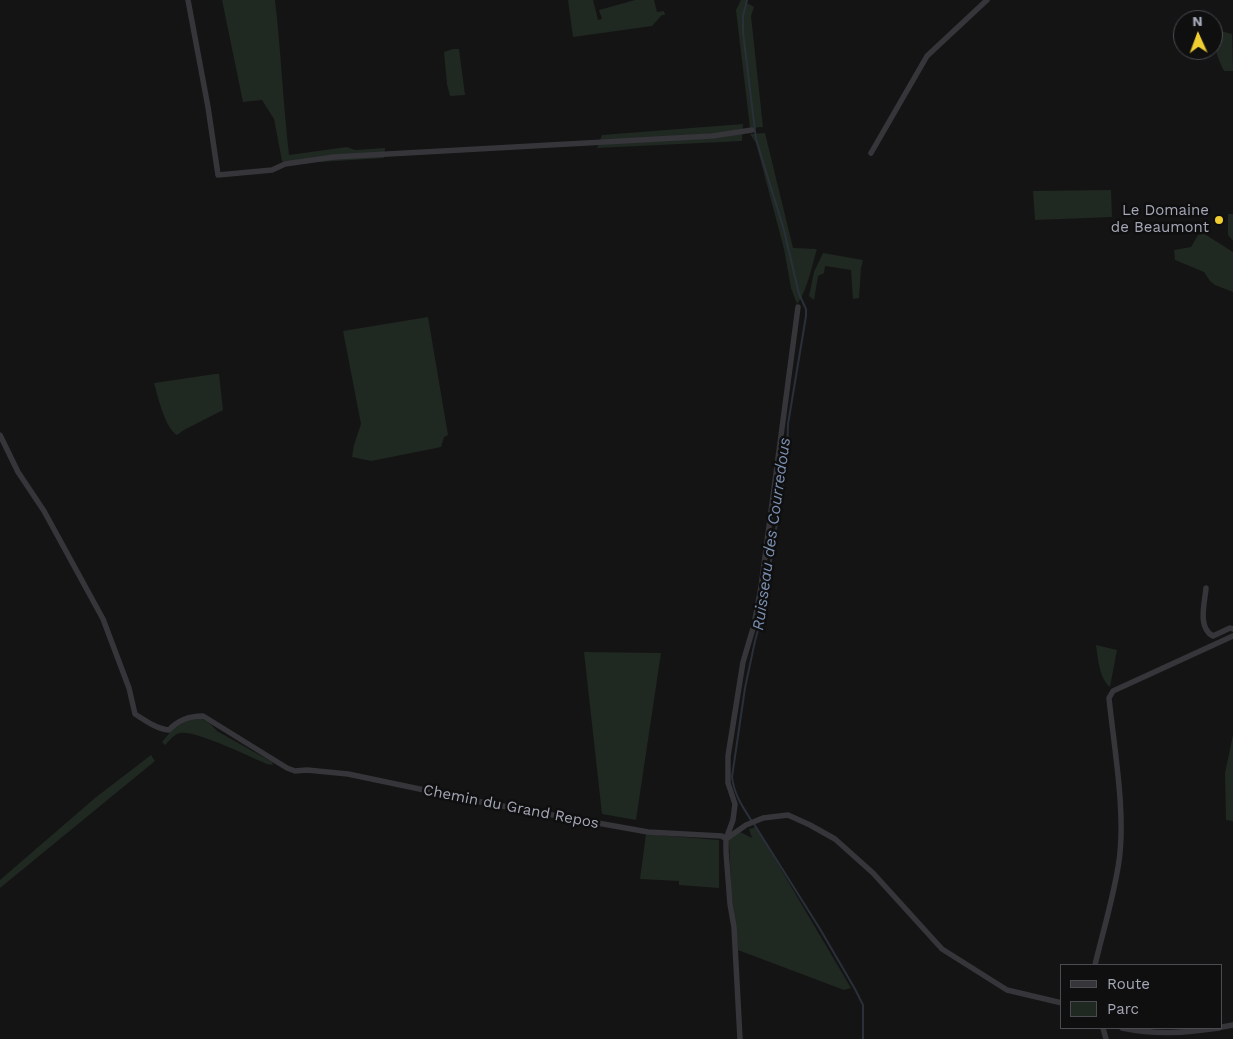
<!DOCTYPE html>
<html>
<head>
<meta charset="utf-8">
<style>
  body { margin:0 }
  #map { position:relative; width:1233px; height:1039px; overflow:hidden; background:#141415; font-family:"Work Sans",sans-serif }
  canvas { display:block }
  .legend { position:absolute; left:1060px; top:964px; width:162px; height:65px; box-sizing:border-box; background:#0f0f10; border:1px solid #4b4c52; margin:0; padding:6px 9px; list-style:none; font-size:15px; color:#a5a8b6 }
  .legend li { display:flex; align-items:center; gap:10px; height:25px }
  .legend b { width:25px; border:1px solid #4b4c52 }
  .north { position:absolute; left:1173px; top:10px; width:50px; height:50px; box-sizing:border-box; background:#0f0f10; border:1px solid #4b4c52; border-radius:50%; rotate:358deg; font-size:14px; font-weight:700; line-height:20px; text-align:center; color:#a5a8b6 }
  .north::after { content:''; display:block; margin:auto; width:18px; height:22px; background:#f0ce31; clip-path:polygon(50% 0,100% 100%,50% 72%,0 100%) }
</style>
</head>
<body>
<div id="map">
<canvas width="1233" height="1039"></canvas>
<ul class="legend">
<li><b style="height:6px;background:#35353a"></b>Route</li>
<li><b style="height:14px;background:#202822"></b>Parc</li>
</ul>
<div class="north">N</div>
</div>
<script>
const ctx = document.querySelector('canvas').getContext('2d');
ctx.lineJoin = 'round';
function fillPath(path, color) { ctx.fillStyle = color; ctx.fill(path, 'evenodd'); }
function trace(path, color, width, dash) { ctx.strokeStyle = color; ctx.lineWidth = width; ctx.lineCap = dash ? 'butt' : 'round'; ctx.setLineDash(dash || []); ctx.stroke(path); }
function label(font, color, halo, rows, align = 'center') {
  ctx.font = font + ' "Work Sans",sans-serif'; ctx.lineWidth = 5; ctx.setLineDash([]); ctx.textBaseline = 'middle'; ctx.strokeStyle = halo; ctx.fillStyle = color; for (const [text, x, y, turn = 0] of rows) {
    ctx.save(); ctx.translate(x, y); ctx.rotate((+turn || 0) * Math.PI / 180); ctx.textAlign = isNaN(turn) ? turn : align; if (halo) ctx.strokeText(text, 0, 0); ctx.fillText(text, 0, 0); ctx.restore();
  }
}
fillPath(new Path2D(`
  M 222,0 L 275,0 C 281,51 283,103 289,155 L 347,147 L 355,150 L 385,148 L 384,158 L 286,164 L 282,161 L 274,119 L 262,100 L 243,102 Z
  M 568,0 L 593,0 L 598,20 L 602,19 L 599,10 L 635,0 L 654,0 L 657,12 L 664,11 L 665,15 L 662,15 L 652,26 L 573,37 Z
  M 741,0 L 747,0 L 747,3 L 754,7 L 751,16 L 763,127 L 750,128 L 736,10 Z
  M 1213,29 L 1232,34 L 1233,71 L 1224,71 C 1217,57 1213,44 1213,29 Z
  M 453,49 L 459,49 L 465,95 L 450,96 L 447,84 L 444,52 Z
  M 743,124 L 742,141 L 597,148 L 602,135 Z
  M 765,133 L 793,248 L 817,249 C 812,265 807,292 797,304 L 791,288 L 784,249 L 756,143 L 750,134 Z
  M 1111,190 L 1112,217 L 1035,220 L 1033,191 Z
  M 1228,214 L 1233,214 L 1233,241 L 1228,235 Z
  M 1203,233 L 1233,252 L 1233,292 L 1215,285 L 1210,281 L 1204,272 L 1175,260 L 1174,250 L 1191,247 L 1198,235 Z
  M 823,253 L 863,260 L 861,268 L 859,298 L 853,299 L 851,270 L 825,266 L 824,273 L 818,276 L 814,300 L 809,296 L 814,272 Z
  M 428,317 L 448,435 L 444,437 L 441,447 L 371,461 L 352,457 L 354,445 L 361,424 L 343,331 Z
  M 215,374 L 219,374 L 223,410 L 184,430 L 177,435 C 165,428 158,397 154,383 Z
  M 1096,645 L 1117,650 L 1110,687 C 1099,678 1098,658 1096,645 Z
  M 584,652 L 661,653 L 636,820 L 602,814 Z
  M 195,718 C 206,719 210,723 217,731 L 272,762 L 273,765 L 267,764 C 250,757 196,730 180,733 C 174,734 169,741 165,745 L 162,742 L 177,724 Z
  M 1233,735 L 1233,821 L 1226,820 L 1225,773 Z
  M 151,755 L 155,761 L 0,888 L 0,880 L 95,798 Z
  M 756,827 L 851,988 L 844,990 L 738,950 L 731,888 L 729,839 L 740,832 L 752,838 L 749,829 Z
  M 646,834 L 719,840 L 719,888 L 679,885 L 679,881 L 640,879 Z`), '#202822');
trace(new Path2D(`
  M 747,0 L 743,16 L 743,32 L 756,139 L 784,230 L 799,294 L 806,309 L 806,316 L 788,424 L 787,459 L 763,612 L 755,641 L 745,688 L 732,777 C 734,794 742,806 751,820
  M 754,824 L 820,929 L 855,989 L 863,1005 L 863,1039`), '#2a3039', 2);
trace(new Path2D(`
  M 188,0 L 208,107 L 218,175 L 272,170 L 285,164 L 334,157 L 712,136 L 752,130
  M 871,153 L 927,56 L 987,0
  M 0,435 L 18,472 L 44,511 L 103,619 L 129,688 L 135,714 C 146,721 157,729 169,730 C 178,720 190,716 203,716 L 287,768 L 295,771 L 307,770 L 348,774 L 491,804 L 648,832 L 722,836 L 726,839
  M 1206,588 C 1205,602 1197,628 1213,636 L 1230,628 L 1233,629
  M 726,839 L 746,825 L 763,818 L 788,815 L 810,825 L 835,839 L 873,873 L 942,949 L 1007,990 L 1062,1003
  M 1095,965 C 1103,931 1114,896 1119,861 C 1126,812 1114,748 1109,698 L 1113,691 L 1233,636
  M 1222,1027 L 1233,1025
  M 1103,1028 L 1106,1039
  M 1122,1028 C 1156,1035 1184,1033 1219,1028
  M 740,1039 L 734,927 L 730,904 L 726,852 L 726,839 L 733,820 L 735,804 L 728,783 L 728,756 L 743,662 L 754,625 L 761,587 L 798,307`), '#35353a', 5.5);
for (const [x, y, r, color] of [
  [1219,220,5,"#f0ce31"]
]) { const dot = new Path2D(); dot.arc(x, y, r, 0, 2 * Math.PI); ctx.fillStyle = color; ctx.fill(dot); trace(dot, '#0f0f10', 2); }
label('15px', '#a5a8b6', '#0f0f10', [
  ["Le Domaine",1209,211],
  ["de Beaumont",1209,228]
], 'right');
label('15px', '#a5a8b6', '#0f0f10', [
  ["Chemin du Grand Repos",511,807,11]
]);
label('italic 16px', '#7c90b1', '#0f0f10', [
  ["Ruisseau des Courredous",772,534,-82]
]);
</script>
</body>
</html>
